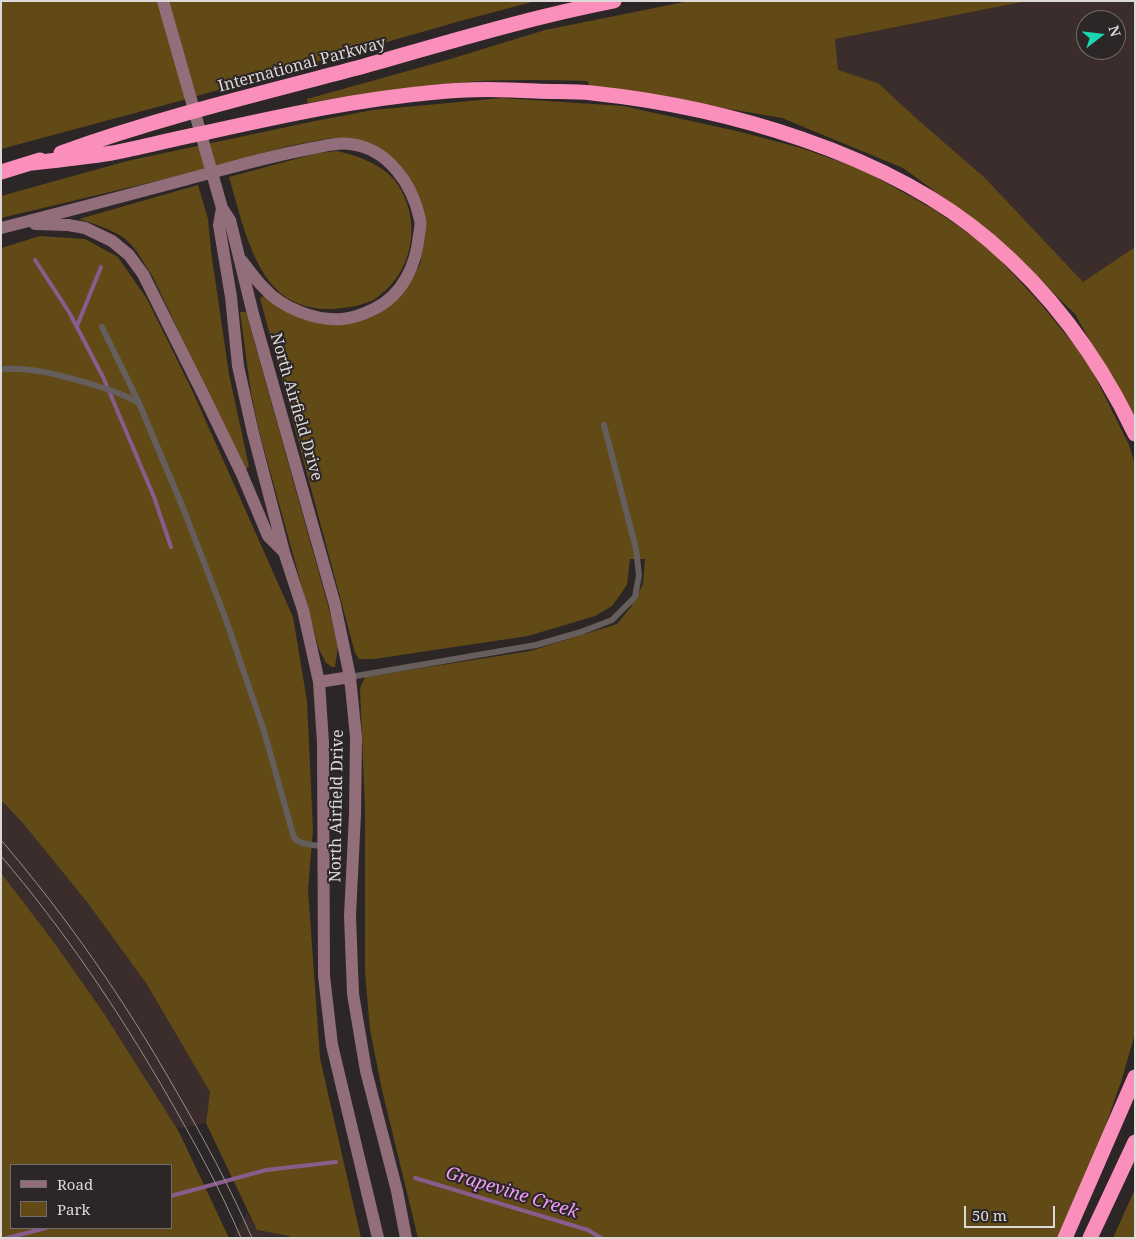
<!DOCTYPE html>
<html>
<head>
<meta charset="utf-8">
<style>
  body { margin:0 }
  #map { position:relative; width:1136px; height:1239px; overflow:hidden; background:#2c2626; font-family:"Noto Serif",serif }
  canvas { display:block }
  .frame { position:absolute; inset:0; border:2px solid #ddd9d8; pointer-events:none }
  .legend { position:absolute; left:10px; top:1164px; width:162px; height:65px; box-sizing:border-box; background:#2c2626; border:1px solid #736e6d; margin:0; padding:6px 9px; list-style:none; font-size:15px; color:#ddd9d8 }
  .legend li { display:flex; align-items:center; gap:10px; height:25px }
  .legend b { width:25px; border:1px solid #736e6d }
  .north { position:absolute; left:1076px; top:10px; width:50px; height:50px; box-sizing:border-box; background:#2c2626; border:1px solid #736e6d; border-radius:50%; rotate:74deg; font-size:14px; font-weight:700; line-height:20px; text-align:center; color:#ddd9d8 }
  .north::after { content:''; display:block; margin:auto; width:18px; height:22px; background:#1bd5b1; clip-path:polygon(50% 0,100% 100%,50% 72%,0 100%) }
  .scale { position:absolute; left:964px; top:1206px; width:91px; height:22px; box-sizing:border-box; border:2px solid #ddd9d8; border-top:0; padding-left:6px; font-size:15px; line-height:18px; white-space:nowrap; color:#ddd9d8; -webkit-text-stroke:4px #2c2626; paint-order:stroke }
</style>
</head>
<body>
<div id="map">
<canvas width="1136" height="1239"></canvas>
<div class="frame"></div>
<ul class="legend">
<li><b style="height:6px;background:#926d7a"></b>Road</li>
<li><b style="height:14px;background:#614a16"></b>Park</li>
</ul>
<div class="north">N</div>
<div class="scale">50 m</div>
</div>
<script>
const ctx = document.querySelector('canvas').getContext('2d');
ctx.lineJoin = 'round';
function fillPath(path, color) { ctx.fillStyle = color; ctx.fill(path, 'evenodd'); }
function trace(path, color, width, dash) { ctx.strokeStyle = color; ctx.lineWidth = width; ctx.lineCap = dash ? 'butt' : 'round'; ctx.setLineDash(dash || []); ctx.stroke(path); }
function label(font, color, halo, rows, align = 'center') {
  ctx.font = font + ' "Noto Serif",serif'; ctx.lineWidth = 4; ctx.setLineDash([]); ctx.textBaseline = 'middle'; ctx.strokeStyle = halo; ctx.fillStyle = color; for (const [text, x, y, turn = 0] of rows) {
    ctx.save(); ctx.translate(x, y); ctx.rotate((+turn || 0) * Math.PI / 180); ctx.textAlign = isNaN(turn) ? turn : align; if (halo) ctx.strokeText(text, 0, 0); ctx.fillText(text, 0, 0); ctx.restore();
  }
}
fillPath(new Path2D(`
  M 1027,1 L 1135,1 L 1135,247 L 1083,282 L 985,178 L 916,118 L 878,83 L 838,70 L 834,39 ZM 1086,20 L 1116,20 L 1116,50 L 1086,50 Z
  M 1,800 L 22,822 L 87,902 L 146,983 L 210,1092 L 206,1123 L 182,1128 L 141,1122 L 1,906 Z
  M 247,1212 L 257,1230 L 289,1236 L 290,1238 L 233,1238 Z`), '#3a2d2c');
fillPath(new Path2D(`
  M 1,1 L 536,1 L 464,20 L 176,102 L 1,149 Z
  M 689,1 L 1027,1 L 835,39 L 838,70 L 878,83 L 916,118 L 985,178 L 1083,282 L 1135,247 L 1135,420 L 1075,314 L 992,233 L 903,168 L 782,118 L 648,95 L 589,88 L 588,81 C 544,80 499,79 455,83 C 405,87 356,95 308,103 L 307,99 L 447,60 L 545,30 Z
  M 502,98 L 623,106 L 741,132 L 801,148 L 863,170 L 933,209 L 986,245 L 1040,303 L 1088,362 L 1129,445 L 1135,464 L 1135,1033 L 1122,1079 L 1090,1170 L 1058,1238 L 418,1238 L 382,1090 L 370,1030 L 365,972 L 365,810 L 360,688 L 365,677 L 530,651 L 617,624 L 631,607 L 643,584 L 645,559 L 630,559 L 627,585 L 612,606 L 595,616 L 528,636 L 374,659 L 359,659 L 355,653 L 260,298 L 266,295 L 343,323 L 412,279 L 420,264 L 424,240 L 425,225 L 421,201 L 404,170 L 388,155 L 349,138 L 330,138 L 289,146 L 169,178 L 1,218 L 1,196 L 127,161 L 315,121 L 373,110 Z
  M 337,151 C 359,156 385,165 398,185 C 419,217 415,260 389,287 C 383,292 378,298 371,301 C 357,307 341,309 326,309 C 308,309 288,302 275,288 C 250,262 239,211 229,177 L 318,153 Z
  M 198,185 L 208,219 L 211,251 L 229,374 L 249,467 L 244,470 L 153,277 C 144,264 136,247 124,238 C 111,229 94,224 79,219 Z
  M 40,236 L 85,239 L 118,257 L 147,299 L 192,390 L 293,617 L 307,701 L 313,830 L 308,889 L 320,1058 L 361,1238 L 290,1238 L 289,1236 L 257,1230 L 206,1123 L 210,1092 L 146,983 L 87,902 L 22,822 L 1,800 L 1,248 Z
  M 240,312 L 246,312 L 331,616 L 338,647 L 335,667 L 332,667 L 326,663 L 319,649 L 259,431 L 251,393 Z
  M 1,873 L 53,941 L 103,1012 L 179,1132 L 229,1238 L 1,1238 ZM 11,1165 L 171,1165 L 171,1228 L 11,1228 Z
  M 1135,1189 L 1135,1238 L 1113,1238 Z`), '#614a16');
trace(new Path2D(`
  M 35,260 L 69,312 L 103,377 L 154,497 L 171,547
  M 77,326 L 101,267
  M 415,1178 L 588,1230 L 601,1238
  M 171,1196 L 266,1170 L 336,1162
  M 7,1238 L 46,1228`), '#885c8b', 4);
trace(new Path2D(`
  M 102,327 L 139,403 L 185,513 L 225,617 L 264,731 L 294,838 C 302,845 312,845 323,846
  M 1,369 C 32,367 59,375 88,383 C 106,389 123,393 139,403
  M 350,677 L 536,645 L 581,632 L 612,620 L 635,597 L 639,575 L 636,549 L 604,425`), '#655e5d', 6);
trace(new Path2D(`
  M 163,1 L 222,208 L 230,220 L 253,314 L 335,605 L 350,677 L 356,737 L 355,814 L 350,916 L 353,994 L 366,1071 L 397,1191 L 406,1238
  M 222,208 L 219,225 L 231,297 L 238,366 L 253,433 L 284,552 L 303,610 L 319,682 L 323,743 L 324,976 L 332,1045 L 378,1238
  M 35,224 L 68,225 L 85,228 L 112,241 L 129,255 L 143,274 L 203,394 L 241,472 L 268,536 L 283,551
  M 1,228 C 76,209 150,189 225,169 C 254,161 283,154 313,148 C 325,146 338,142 350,144 C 388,148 413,185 420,220 C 421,224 420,230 419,235 C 416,265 403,295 374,309 C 364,314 354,318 342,319 C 315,321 282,308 264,288 C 256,280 249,270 242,261
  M 319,682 L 350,677`), '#926d7a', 12);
trace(new Path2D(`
  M 61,153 C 158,118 258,94 357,68 C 442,44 527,18 614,1
  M 32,163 C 59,160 86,157 112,153 C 143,147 173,139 204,133 C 281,116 358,99 437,92 C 470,88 503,89 536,91 C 555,92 574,91 592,93 C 725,107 888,153 990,241 C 1052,294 1100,360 1135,434
  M 1,172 L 40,160
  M 1065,1238 L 1135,1077
  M 1090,1238 L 1135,1142`), '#fb8fbc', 15);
trace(new Path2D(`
  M 1,840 C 67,917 125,1001 175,1089 C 203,1137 230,1187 252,1238
  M 1,856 C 64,930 118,1010 166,1093 C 193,1140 220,1188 241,1238`), '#969191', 1);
label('16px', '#ddd9d8', '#2c2626', [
  ["International Parkway",302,65,-15],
  ["North Airfield Drive",296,407,74],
  ["North Airfield Drive",337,806,-89]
]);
label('italic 18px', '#f29cfa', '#2c2626', [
  ["Grapevine Creek",512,1193,17]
]);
</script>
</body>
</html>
